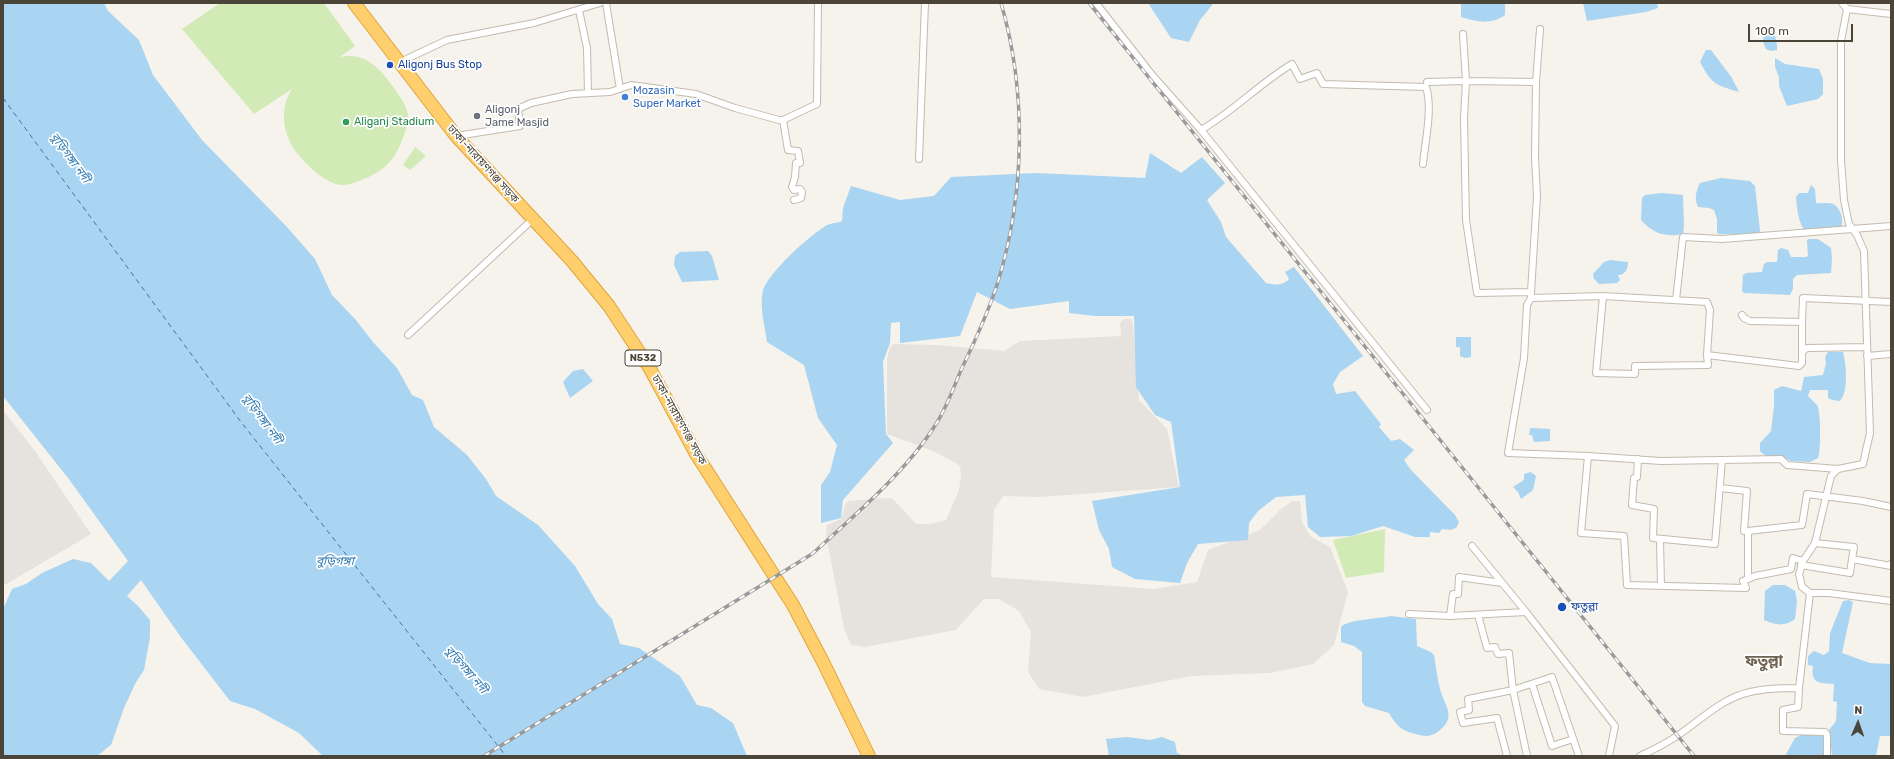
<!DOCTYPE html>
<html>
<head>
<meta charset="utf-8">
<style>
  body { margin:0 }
  #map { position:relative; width:1894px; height:759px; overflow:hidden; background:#f6f3ec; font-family:Rubik,sans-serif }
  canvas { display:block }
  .frame { position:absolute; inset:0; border:4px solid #4b4439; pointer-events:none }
  .north { position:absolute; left:1838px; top:703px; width:40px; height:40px; -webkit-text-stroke:3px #fff; paint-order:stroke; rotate:2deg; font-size:11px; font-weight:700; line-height:16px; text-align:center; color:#4b4439 }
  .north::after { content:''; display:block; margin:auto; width:14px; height:18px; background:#4b4439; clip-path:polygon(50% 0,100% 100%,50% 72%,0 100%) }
  .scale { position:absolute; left:1748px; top:24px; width:105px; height:18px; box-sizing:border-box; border:2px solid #4b4439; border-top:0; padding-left:5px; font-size:12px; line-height:14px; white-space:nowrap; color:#4b4439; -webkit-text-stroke:3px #fff; paint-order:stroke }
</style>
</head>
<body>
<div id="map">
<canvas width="1894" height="759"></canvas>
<div class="frame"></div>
<div class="north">N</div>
<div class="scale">100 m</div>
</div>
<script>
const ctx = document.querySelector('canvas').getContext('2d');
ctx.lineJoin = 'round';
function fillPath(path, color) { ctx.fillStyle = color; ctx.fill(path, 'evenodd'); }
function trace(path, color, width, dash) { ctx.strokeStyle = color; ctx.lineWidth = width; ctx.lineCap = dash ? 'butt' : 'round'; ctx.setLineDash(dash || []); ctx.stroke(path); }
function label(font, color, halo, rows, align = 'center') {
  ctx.font = font + ' Rubik,"Noto Sans Bengali",sans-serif'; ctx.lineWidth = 3.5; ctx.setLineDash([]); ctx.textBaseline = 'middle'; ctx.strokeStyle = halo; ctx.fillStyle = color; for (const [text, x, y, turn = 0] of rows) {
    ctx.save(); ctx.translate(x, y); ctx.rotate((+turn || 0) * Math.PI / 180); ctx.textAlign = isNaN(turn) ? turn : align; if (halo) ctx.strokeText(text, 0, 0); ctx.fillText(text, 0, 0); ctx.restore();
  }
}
fillPath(new Path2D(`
  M 1126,319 L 1131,319 L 1133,325 L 1139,400 L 1167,429 L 1179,487 L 1040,497 L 1003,496 L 994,510 L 991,577 L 1154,589 L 1197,582 L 1208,550 L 1260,530 L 1280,510 L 1292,501 L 1300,501 L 1302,522 L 1311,537 L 1330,547 L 1348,592 L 1334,645 L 1313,664 L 1270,673 L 1192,676 L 1083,697 L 1039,689 L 1028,672 L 1031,632 L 1019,611 L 999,599 L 984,599 L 956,630 L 865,647 L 851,645 L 844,628 L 826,535 L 827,525 L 841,519 L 845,505 L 848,501 L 889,498 L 893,499 L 916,524 L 931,524 L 946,520 L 959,490 L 961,476 L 960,466 L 956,463 L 933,451 L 887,434 L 887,360 L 890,347 L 894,344 L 937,345 L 1004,351 L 1020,341 L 1121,336 L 1120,323 L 1122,320 Z
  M 3,410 L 35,451 L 91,534 L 3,586 Z`), '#e6e2dd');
fillPath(new Path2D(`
  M 220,3 L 324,3 L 355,46 L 340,57 C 358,53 373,61 384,75 C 392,85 405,101 408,114 C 409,122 406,129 404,135 C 395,161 385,171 359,181 C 353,183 348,185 341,185 C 324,183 304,163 294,149 C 282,130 280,107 292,89 L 254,114 L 182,29 Z
  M 415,147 L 426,156 L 410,170 L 403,165 Z
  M 1385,529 L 1384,572 L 1346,578 L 1333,540 Z`), '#d2eab5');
fillPath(new Path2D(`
  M 3,3 L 104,3 L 108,11 L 139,40 L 153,75 L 202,140 L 287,227 L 315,259 L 332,295 L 355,319 L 373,342 L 397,368 L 412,395 L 423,400 L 434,427 L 467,455 L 486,479 L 496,496 L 538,525 L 575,566 L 598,604 L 612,619 L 620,644 L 639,648 L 680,676 L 697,705 L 711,708 L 733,723 L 747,756 L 323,756 L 299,733 L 255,709 L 230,701 L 180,636 L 141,580 L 127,596 L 138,606 L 150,620 L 150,637 L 144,670 L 135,684 L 124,708 L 111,745 L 97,756 L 3,756 L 3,609 L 12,589 L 26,584 L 42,573 L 73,559 L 91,563 L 109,581 L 128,561 L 68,478 L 3,396 Z
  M 1148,3 L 1221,3 L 1213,4 L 1200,20 L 1189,42 L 1171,38 Z
  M 1461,3 L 1505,3 L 1505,15 C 1491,25 1477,22 1461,17 Z
  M 1583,3 L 1657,3 L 1658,8 L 1646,12 L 1587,21 Z
  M 1768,27 C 1776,34 1777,40 1777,50 L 1771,51 L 1766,49 L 1763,42 L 1764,29 Z
  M 1706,50 L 1711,50 L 1732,78 L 1739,92 C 1716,85 1712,85 1700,62 Z
  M 1775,58 L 1785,64 L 1819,69 L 1823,79 L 1823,94 L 1818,99 L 1787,106 L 1779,86 L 1779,77 L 1775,67 Z
  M 1150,153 L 1181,173 L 1202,157 L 1225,183 L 1207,200 L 1221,222 L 1226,237 L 1266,283 C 1274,285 1283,286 1289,279 L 1285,272 L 1294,267 L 1363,356 L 1340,372 L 1333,384 L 1336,394 L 1355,391 L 1381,424 L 1379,427 L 1391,441 L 1400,439 L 1414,450 L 1404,460 L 1411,470 L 1455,515 L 1459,522 L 1456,528 L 1450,530 L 1442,529 L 1439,533 L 1430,532 L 1430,537 L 1415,537 L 1383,526 L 1351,536 L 1320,537 L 1308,527 L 1305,495 L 1276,497 L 1258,511 L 1249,523 L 1248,540 L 1198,544 L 1187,563 L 1180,583 L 1135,579 L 1112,567 L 1109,549 L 1099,530 L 1092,501 L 1180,487 L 1171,422 L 1155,415 L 1136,387 L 1134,316 L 1095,316 L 1069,313 L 1069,301 L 1010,309 L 977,292 L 960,336 L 900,343 L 900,322 L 891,323 L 890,343 L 883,362 L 886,434 L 893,443 L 843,500 L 841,518 L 821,523 L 821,485 L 830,472 L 837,445 L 818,418 L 804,365 L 767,342 C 765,326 759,307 763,290 C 769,272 810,235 827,225 C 832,223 838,223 842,221 L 843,208 L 851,186 L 900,200 L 934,196 L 951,177 L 1037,173 L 1145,178 Z
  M 1721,178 L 1750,181 L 1755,186 L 1760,231 L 1758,235 L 1719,234 L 1717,233 L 1717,219 L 1714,210 L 1709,208 L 1698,207 C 1694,199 1696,191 1700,183 Z
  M 1811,185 L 1815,189 L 1816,203 C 1821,204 1829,202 1833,204 C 1841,208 1844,220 1841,228 L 1805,231 C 1798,222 1797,208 1796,197 L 1799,193 L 1808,193 Z
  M 1662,193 L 1683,195 L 1684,226 L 1683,234 C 1665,238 1653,233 1641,220 L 1642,198 L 1645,195 Z
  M 1809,239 L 1818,239 L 1831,248 L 1832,258 L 1831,273 L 1797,275 L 1793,279 L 1793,289 L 1790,295 L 1744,293 L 1742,291 L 1743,275 L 1746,273 L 1762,272 L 1764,264 L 1767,262 L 1777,262 L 1778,250 L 1781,248 L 1788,250 L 1791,257 L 1806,257 L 1808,256 L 1807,240 Z
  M 708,251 L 712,256 L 719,280 L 682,282 L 674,265 L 675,256 L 680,252 Z
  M 1610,260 L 1628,262 C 1628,269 1625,275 1618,275 L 1620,280 L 1617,283 L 1599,284 L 1594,279 L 1593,274 L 1604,262 Z
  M 1456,337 L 1471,337 L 1471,357 L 1465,358 L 1460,356 L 1460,347 L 1456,347 Z
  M 1828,352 L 1843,352 C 1846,363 1849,392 1840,401 L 1832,400 L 1828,398 L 1828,390 L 1810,390 L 1808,396 C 1811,399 1814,402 1817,405 C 1821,411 1821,451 1818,458 L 1810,462 L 1791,461 L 1781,456 L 1767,457 L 1760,451 L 1760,443 L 1771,431 L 1774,406 L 1774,390 L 1782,386 L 1801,391 L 1804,377 L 1823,375 L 1826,363 L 1825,357 Z
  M 583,369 L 593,381 L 570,398 L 563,382 L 573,371 Z
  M 1530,428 L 1550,429 L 1550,441 L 1534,442 L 1532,435 L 1529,435 Z
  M 1531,472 L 1536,476 L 1533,490 L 1521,499 L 1518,492 L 1513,487 L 1524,480 L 1524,474 Z
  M 1773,585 L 1785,585 L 1795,591 L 1797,601 L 1795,619 C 1784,627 1776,625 1764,620 L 1765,591 Z
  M 1849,600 L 1853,602 L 1842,653 L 1870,663 L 1891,664 L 1891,736 L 1880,736 L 1876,756 L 1832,756 L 1829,730 L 1836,721 L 1837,702 L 1833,701 L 1834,684 C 1820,683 1810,684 1813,666 L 1808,665 L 1808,656 L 1814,651 L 1824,655 L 1829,651 L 1830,633 L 1843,601 Z
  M 1391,616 L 1416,619 L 1417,646 L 1431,652 L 1434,655 C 1436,666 1437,678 1440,689 C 1444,705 1457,716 1440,730 C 1433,736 1428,737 1420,735 C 1402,731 1398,728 1389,713 L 1365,706 L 1362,702 L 1362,652 L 1354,646 L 1341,642 L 1341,627 C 1349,619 1378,619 1391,616 Z
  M 1803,734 L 1823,736 L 1824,756 L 1785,756 L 1795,738 Z
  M 1127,737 L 1150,740 L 1162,737 L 1175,742 L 1177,753 L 1184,756 L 1109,756 L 1106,739 Z`), '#a9d4f2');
trace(new Path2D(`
  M 3,98 L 241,422 L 506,756`), '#2e7ab2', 1, [5, 4]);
const street = new Path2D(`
  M 606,3 L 620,89
  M 1096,3 L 1153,76 L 1201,130 L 1427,410
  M 1847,9 L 1891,14
  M 579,10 L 587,48 L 588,93
  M 400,62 L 447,40 L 534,23 L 600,3
  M 1427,82 L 1466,81 L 1463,34
  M 1536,82 L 1466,81 L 1464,118 L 1466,220 L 1477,293 L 1531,292 L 1531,298 L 1603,296 L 1707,302 L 1710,310 L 1707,355 L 1799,366 L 1802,363 L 1802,352 L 1807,348 L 1867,347
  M 1201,130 C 1234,111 1260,83 1292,64 L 1300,79 L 1317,73 L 1323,84 L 1426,87 C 1433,108 1425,142 1423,164
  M 456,136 L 520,126 L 518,109 L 531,103 L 572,94 L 610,92 L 631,85 L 696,94 L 735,108 L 779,120 L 783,120
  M 919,159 L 925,3
  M 794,200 L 801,198 L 802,192 L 800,189 L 794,190 L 792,187 L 795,177 L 796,163 L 800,163 L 798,151 L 788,150 L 783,120 L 817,104 L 818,3
  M 1531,292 L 1537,196 L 1535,157 L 1536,82 L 1540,29
  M 1603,296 L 1596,373 L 1635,374 L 1635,366 L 1708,365 L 1707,355
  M 1531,298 L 1527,305 L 1524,358 L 1508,453 L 1588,456
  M 1676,300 L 1683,237 L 1722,239 L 1891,226
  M 1742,315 L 1744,318 L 1750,321 L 1802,322 L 1802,352
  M 1802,322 L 1803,298 L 1891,302
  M 408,335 L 533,219
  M 1867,356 L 1891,354
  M 1638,459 L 1637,477 L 1634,478 L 1632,505 L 1654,509 L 1653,538 L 1715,544 L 1722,460
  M 1720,488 L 1747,491 L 1744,531 L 1748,531 L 1748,579
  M 1748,531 L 1802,525 L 1807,494 L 1863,501 L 1891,507
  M 1660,540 L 1661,586
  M 1815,543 L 1854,547 L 1852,559 L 1891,566 L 1891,564
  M 1472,546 L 1526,612
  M 1803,561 L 1793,558 L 1791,569 L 1755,576 L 1743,581 L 1746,588 L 1627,585 L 1624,536 L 1581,533 L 1588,456 L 1661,461 L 1781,459 L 1787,465 L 1838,469
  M 1801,565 L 1850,573 L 1852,559
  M 1810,593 L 1829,593 L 1891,601
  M 1409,614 L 1450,616 L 1526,612 L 1615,726 L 1609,756
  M 1478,615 L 1487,648 L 1495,647 L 1498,654 L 1509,653 L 1513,690 L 1527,756
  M 1450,616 L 1453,594 L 1458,594 L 1459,577 L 1502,583
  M 1532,684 L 1552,746 L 1573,739
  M 1799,688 L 1798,707 L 1783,710 L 1783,731 L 1825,732 L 1827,735 L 1827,756
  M 1507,756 L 1497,718 L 1463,723 L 1460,712 L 1469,710 L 1468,699 L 1513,690 L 1552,677 L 1579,756
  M 1640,756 C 1653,750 1665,744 1677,736 C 1701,720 1722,698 1750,692 C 1766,688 1783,688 1799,688 L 1810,593 L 1802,587 L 1799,574 L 1803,561 L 1815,543 L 1831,476 L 1838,469 L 1863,464 L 1870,433 L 1864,251 L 1857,235 L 1849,224 L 1844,200 L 1841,160 L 1841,41 L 1847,9 L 1842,3`);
const highway = new Path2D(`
  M 354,3 L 456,136 L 572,261 L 609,306 L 649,367 L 696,454 L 793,605 L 823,662 L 869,756`);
trace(street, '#c2bbae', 8);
trace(highway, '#e0a43c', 14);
trace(street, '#fff', 6);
trace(highway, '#ffcf6e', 12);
const rail = new Path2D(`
  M 1089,3 L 1694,756
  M 484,756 L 812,554 C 853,517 907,471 936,424 C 947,407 954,386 962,368 C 975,341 989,310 998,282 C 1025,193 1027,92 1001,3`);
trace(rail, '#9a9a9a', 3.5);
trace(rail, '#fff', 2, [6]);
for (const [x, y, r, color] of [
  [390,65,4,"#1a4fb4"],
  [625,97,4,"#3f7fe0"],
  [477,116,4,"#6b7280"],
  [346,122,4,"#2e9e5b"],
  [1562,607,5,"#1a4fb4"]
]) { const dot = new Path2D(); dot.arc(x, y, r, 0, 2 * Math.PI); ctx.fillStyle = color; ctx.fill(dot); trace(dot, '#fff', 1.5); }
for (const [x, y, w] of [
  [643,358,36]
]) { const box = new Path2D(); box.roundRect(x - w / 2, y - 8, w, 16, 3); ctx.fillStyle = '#fff'; ctx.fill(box); trace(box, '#4b4439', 1); }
label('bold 10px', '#4b4439', null, [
  ["N532",643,358]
]);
label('11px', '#164399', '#fff', [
  ["Aligonj Bus Stop",398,65],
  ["ফতুল্লা",1571,607]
], 'left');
label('11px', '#366cbe', '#fff', [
  ["Mozasin",633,91],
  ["Super Market",633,104]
], 'left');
label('11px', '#5b616d', '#fff', [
  ["Aligonj",485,110],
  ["Jame Masjid",485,123]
], 'left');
label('11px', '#27864d', '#fff', [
  ["Aliganj Stadium",354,122]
], 'left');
label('11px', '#4b4439', '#fff', [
  ["ঢাকা-নারায়ণগঞ্জ সড়ক",483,164,48],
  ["ঢাকা-নারায়ণগঞ্জ সড়ক",679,420,61]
]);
label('italic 12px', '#2e7ab2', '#fff', [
  ["বুড়িগঙ্গা নদী",70,158,54],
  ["বুড়িগঙ্গা নদী",262,419,54],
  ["বুড়িগঙ্গা",335,562],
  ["বুড়িগঙ্গা নদী",466,670,49]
]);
label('bold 15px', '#6e6250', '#fff', [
  ["ফতুল্লা",1764,662]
]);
</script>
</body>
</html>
